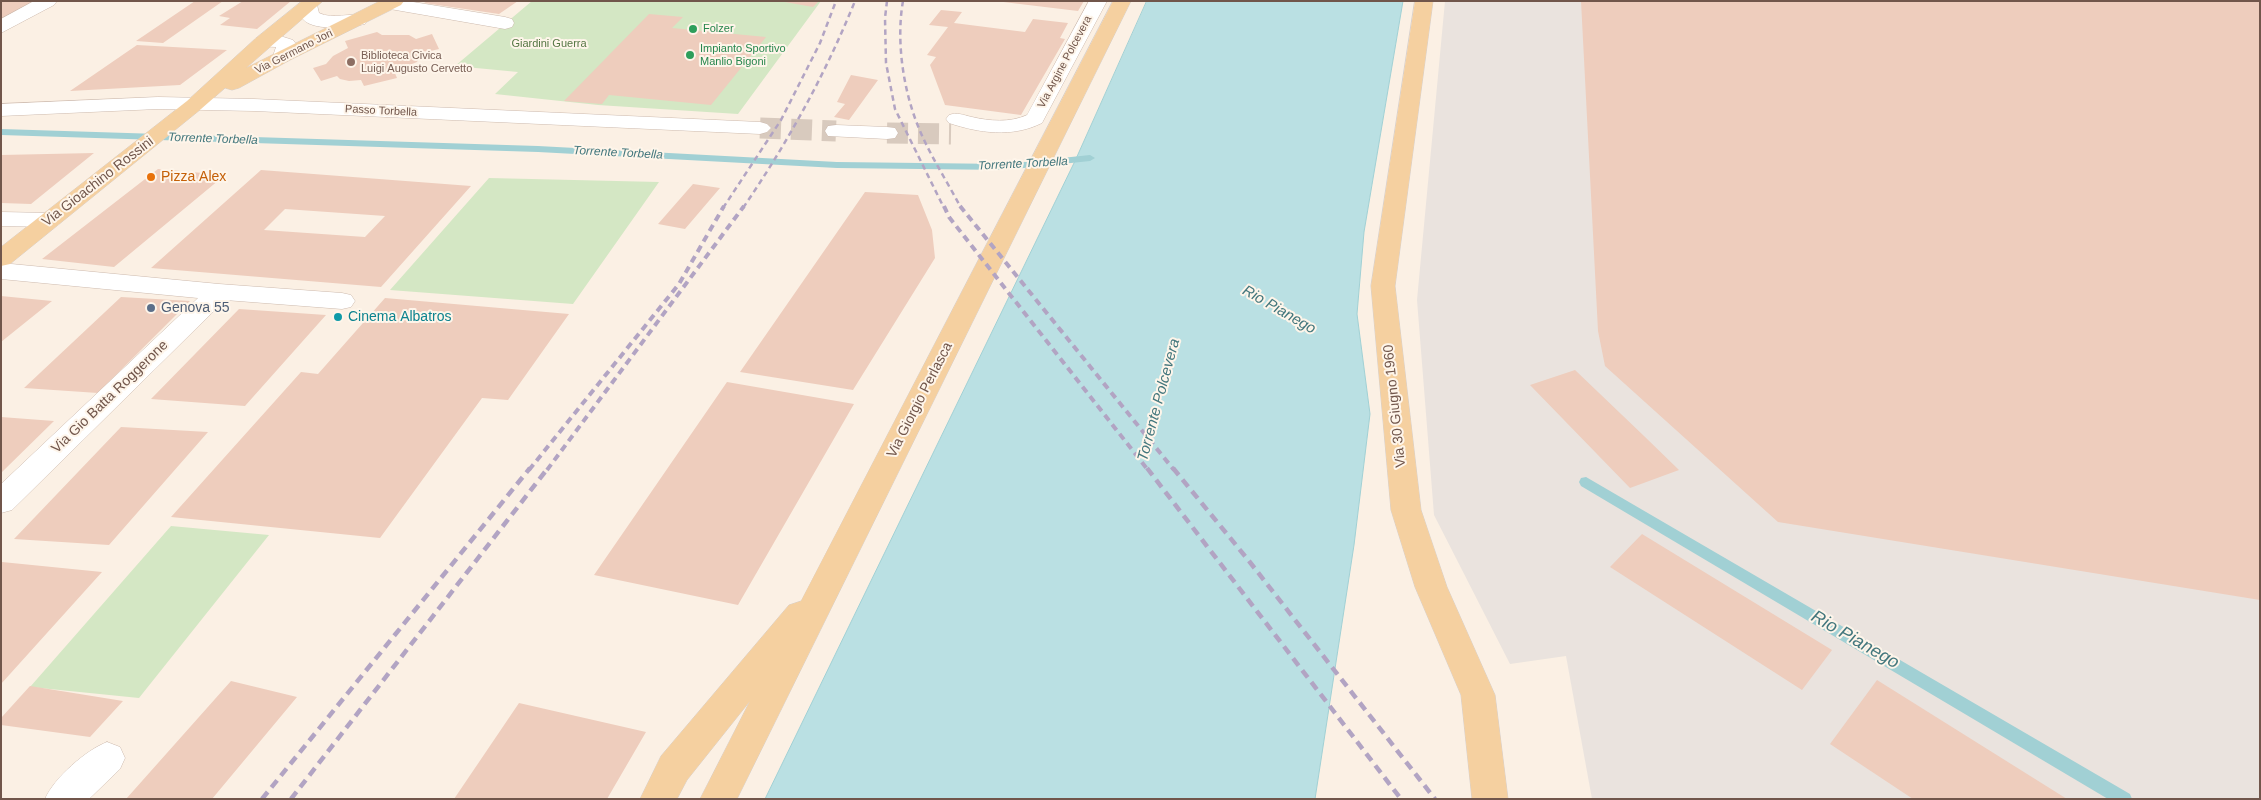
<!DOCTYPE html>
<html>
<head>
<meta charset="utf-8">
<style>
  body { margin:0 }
  #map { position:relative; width:2261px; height:800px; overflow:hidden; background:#fbf0e4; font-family:Helvetica,sans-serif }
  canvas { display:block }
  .frame { position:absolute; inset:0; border:2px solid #71564b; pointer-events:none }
</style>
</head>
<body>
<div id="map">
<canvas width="2261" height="800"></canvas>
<div class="frame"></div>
</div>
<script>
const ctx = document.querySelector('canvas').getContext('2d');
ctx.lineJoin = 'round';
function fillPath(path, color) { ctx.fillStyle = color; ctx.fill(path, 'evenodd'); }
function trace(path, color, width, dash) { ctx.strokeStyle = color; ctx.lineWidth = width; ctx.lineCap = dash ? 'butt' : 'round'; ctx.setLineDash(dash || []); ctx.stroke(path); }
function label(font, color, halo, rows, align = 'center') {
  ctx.font = font + ' Helvetica,sans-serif'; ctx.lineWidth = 4; ctx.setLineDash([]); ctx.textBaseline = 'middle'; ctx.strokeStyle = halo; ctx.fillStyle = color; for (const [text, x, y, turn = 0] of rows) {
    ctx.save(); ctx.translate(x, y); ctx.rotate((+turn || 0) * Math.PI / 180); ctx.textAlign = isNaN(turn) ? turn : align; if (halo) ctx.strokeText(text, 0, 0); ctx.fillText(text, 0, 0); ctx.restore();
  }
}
fillPath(new Path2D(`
  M 1445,1 L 2260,1 L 2260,799 L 1592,799 L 1566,656 L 1510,664 L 1434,515 L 1417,300 Z`), '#eae3de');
fillPath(new Path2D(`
  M 532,1 L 821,1 L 738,114 L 598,105 L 495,94 L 518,72 L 455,66 Z
  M 489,178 L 659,182 L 573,304 L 390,290 Z
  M 171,526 L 269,535 L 139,698 L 30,687 Z`), '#d4e7c4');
const water = new Path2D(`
  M 1147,1 L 1403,1 L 1364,232 L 1357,314 L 1370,414 L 1354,545 L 1315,799 L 765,799 L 1075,161 Z`);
fillPath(water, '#bae0e3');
trace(water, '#a1d0d4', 1);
fillPath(new Path2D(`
  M 1,129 L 538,146 L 837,162 L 1005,164 L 1090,155 L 1095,158 L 1090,161 L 1005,170 L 837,168 L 538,152 L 1,135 Z
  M 1586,477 L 2130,794 L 2132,799 L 2108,799 L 1581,486 L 1579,482 L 1581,478 Z`), '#a1d0d4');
fillPath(new Path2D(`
  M 1,1 L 34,1 L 1,19 Z
  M 195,1 L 223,1 L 163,43 L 136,41 Z
  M 243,1 L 291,1 L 257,29 L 220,25 L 230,18 L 219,16 Z
  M 428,1 L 518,1 L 499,14 L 424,3 Z
  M 779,1 L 819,1 L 813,7 Z
  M 995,1 L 1084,1 L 1078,11 Z
  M 1581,1 L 2260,1 L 2260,600 L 1778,522 L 1605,366 L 1598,331 Z
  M 941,10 L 962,12 L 954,23 L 1025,32 L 1033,19 L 1068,23 L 1060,38 L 1065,39 L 1021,115 L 945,105 L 930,65 L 936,57 L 927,55 L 948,27 L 929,25 Z
  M 649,14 L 683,17 L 672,28 L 766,37 L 711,105 L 609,95 L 602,104 L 564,101 Z
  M 377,32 L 382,35 L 409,35 L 416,39 L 432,34 L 439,49 L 422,53 L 417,62 L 394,71 L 397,78 L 364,86 L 361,80 L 349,81 L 340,79 L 337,76 L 321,81 L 313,68 L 326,64 L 333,56 L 348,48 L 345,41 Z
  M 137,45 L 227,50 L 180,85 L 70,91 Z
  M 851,75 L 878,80 L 849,120 L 834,117 L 845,104 L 837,102 Z
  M 94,153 L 31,204 L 1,203 L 1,155 Z
  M 158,169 L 225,175 L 114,267 L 42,259 Z
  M 261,170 L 471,186 L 381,287 L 151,268 ZM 285,209 L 385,216 L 365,237 L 264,230 Z
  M 693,184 L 720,188 L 685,229 L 658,224 Z
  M 865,192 L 918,195 L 932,230 L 935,258 L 853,390 L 740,372 Z
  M 1,296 L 52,301 L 1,342 Z
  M 121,297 L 190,301 L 98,393 L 24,388 Z
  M 385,298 L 569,314 L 508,400 L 482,398 L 380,538 L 171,517 L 301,372 L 318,374 Z
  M 239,309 L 326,315 L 245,406 L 151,399 Z
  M 1575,370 L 1644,436 L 1679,470 L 1630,488 L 1530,385 Z
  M 727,382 L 854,404 L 738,605 L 594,575 Z
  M 1,417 L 54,421 L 1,473 Z
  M 121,427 L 208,432 L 109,545 L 14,539 Z
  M 1642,534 L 1832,650 L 1802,690 L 1610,567 Z
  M 2,562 L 102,572 L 1,684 L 1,564 Z
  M 1877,680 L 2067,799 L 1913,799 L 1830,744 Z
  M 231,681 L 297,697 L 212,799 L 126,799 Z
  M 30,686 L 123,701 L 90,737 L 1,725 L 1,718 Z
  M 519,703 L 646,732 L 607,799 L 454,799 Z`), '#eecdbd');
trace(new Path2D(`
  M 760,128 L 836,131
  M 887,133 L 951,134`), '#d8cabe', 21, [21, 10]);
const minor = new Path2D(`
  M 34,1 L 57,1 L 54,5 L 1,33 L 1,19 Z
  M 302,1 L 316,1 L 319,13 C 334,20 349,12 365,16 L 367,20 L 365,24 C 351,27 302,34 300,12 C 300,7 300,5 302,1 Z
  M 383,1 L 407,1 L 505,17 L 512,19 L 514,23 L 512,27 L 505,29 L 390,9 L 384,8 L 381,4 Z
  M 1089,1 L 1107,1 L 1042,123 C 1012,138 979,133 949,123 L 946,119 L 949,115 C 957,112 963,115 972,117 C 989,121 1010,123 1027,115 Z
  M 277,35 L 293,40 L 296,44 L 290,60 L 283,62 L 276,60 L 273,56 L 276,47 L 256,46 L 253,42 L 256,38 Z
  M 158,97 L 254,99 L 760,122 L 767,124 L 771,128 L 767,132 L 760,134 L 254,111 L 158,109 L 1,116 L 1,104 Z
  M 836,125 L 887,127 L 895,128 L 898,133 L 895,138 L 887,139 L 828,136 L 825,131 L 828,126 Z
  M 1,212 L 50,213 L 58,215 L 62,220 L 58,225 L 50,227 L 1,226 Z
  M 1,263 L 219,284 L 342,293 L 351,295 L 355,301 L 351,307 L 342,309 L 225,300 L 12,510 L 1,513 L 1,484 L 198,298 L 1,279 Z
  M 107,742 L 120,747 L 125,758 L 120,769 L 89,799 L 45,799 C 54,778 86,750 107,742 Z`);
const major = new Path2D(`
  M 302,1 L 323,1 L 246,68 L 380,1 L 404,1 L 401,5 L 290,60 L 239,88 L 232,90 L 225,88 L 201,109 L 10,264 L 1,266 L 1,247 L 187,101 L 256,38 Z
  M 1113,1 L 1131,1 L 737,799 L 700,799 L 750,701 L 687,780 L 677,799 L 640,799 L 661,756 L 789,605 L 801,601 Z
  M 1415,1 L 1433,1 L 1395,286 L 1421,510 L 1447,587 L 1495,695 L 1508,799 L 1472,799 L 1461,695 L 1415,587 L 1391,510 L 1371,286 Z`);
trace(minor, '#cdbaae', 1);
trace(major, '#d7d0cd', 1);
fillPath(minor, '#fff');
fillPath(major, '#f5d0a0');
trace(new Path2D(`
  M 887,1 L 885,18 L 886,63 L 895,109 L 944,208
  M 903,1 C 896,40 903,89 918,126 C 929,154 947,181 961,208
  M 723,208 L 781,120 L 820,43 L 836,1
  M 743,208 C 788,142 825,75 855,1`), '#b2a4c3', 2.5, [5.5, 4]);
trace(new Path2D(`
  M 944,206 L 949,217 L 1148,470
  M 960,206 L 1174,470
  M 529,470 L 679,284 L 724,206
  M 547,470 L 744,206`), '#b2a4c3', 4, [7, 5]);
trace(new Path2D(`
  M 1147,468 L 1401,799
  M 1173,468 L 1249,561 L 1435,799
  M 262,799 L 530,468
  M 291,799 L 548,468`), '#b2a4c3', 4.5, [9, 6]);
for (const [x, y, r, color] of [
  [693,29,5,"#2e9e5b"],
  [690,55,5,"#2e9e5b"],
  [351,62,5,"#8d6e63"],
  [151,177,5,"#e8710a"],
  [151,308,5,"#5c6f8a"],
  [338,317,5,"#0f9aa8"]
]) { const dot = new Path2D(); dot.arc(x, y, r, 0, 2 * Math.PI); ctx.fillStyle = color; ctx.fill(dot); trace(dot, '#fef5ea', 2); }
label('11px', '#27864d', '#fef5ea', [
  ["Folzer",703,29],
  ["Impianto Sportivo",700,49],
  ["Manlio Bigoni",700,62]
], 'left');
label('11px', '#567744', '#fef5ea', [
  ["Giardini Guerra",549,44]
]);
label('11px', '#71564b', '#fef5ea', [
  ["Via Germano Jori",294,52,-27],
  ["Via Argine Polcevera",1065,62,-62],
  ["Passo Torbella",381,111,3]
]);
label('11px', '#785e54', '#fef5ea', [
  ["Biblioteca Civica",361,56],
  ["Luigi Augusto Cervetto",361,69]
], 'left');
label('italic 12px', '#43777d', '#fef5ea', [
  ["Torrente Torbella",213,139,2],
  ["Torrente Torbella",618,153,3],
  ["Torrente Torbella",1023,164,-3]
]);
label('14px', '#c56008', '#fef5ea', [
  ["Pizza Alex",161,177]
], 'left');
label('14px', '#71564b', '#fef5ea', [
  ["Via Gioachino Rossini",98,182,-38],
  ["Via Gio Batta Roggerone",110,397,-44],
  ["Via Giorgio Perlasca",920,400,-63],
  ["Via 30 Giugno 1960",1395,406,-96]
]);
label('14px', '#4e5e75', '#fef5ea', [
  ["Genova 55",161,308]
], 'left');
label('14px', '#0d838f', '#fef5ea', [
  ["Cinema Albatros",348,317]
], 'left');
label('italic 15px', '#43777d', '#fef5ea', [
  ["Rio Pianego",1279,310,30],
  ["Torrente Polcevera",1159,400,-75]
]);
label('italic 18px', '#43777d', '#fef5ea', [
  ["Rio Pianego",1855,640,30]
]);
</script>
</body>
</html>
